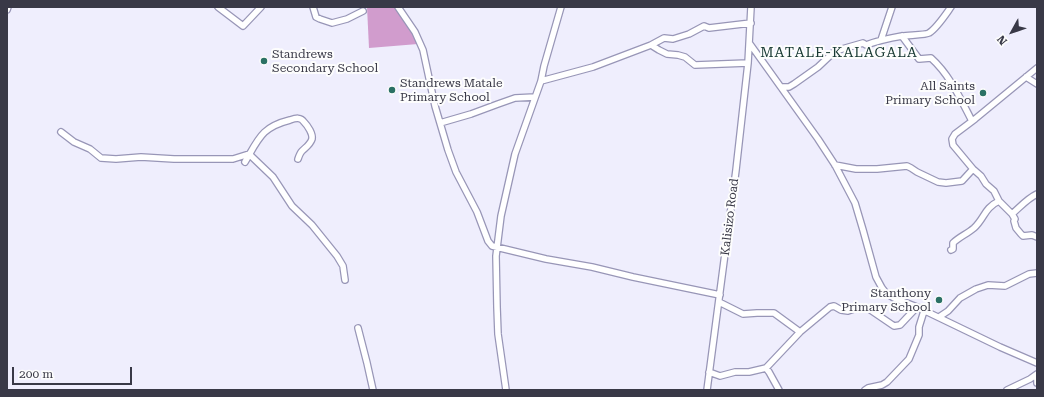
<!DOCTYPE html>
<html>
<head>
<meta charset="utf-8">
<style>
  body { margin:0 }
  #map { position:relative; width:1044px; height:397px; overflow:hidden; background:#efeefd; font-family:"Roboto Serif",serif }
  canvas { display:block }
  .frame { position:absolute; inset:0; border:8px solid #393947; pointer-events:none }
  .north { position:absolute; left:992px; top:12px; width:40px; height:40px; -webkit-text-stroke:3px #fdfdfd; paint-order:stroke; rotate:230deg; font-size:11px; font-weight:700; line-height:16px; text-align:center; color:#393947 }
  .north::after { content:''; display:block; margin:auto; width:14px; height:18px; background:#393947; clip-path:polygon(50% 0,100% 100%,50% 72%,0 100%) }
  .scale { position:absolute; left:12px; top:367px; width:120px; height:18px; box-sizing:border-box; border:2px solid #393947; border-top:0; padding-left:5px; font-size:12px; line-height:14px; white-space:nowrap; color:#393947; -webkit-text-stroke:3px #fdfdfd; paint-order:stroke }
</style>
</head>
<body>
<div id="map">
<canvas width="1044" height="397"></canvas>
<div class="frame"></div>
<div class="north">N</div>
<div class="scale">200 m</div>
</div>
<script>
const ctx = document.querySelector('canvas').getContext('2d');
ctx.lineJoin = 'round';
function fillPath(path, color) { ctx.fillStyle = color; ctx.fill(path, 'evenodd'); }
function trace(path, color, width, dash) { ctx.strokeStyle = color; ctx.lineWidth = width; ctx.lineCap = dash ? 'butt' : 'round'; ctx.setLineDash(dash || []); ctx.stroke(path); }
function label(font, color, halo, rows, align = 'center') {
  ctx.font = font + ' "Roboto Serif",serif'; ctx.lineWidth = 4; ctx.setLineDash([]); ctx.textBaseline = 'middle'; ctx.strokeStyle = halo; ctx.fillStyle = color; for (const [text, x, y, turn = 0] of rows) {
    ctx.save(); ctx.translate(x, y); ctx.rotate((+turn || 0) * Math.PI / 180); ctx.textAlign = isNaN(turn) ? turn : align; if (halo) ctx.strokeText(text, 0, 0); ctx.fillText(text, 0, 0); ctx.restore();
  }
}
fillPath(new Path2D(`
  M 367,7 L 395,7 L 414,34 L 418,44 L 369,48 Z`), '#d19ccd');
const minor = new Path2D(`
  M 218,7 L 243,26 L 261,7
  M 313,7 L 316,17 L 320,19 L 332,23 L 347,19 L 363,11
  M 398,7 L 415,32 L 423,50 L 435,106 L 448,150 L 456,172 L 477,212 L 488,241 L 492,246 L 546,259 L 592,267 L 633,277 L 720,295
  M 7,10 L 8,7
  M 902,36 L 919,59 L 931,58 C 950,75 961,100 972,121
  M 881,40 L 892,7
  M 750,44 L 818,139 L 835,165 L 855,203 L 863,230 L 876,277 L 882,288 L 886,293 L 894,298 L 917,307 L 1000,347 L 1037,363
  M 651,45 L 664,38 L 673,39 L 689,34 L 704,26 L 709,28 L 751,23
  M 1026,77 L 1037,84
  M 541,81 L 593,67 L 651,45 L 659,50 L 667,54 L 678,55 L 685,57 L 695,65 L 748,63
  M 781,87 L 789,87 L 794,84 L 818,67 L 835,51 L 863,43 L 866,45 C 877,41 890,38 902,36 C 908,35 926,35 929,33 C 937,28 946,14 951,7
  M 440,123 L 471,114 L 498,104 L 515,98 L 535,97
  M 61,132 L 74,142 L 90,149 L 101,158 L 116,159 L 141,157 L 174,159 L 233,159 L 249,154 L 273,177 L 292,206 L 312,225 L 337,256 L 343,266 L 345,280
  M 245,162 C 259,138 262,127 290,120 C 296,118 301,117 304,122 C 308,126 313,134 312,139 C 310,145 306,147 302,151 C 300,153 299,156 298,159
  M 835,165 L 856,169 L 877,169 L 907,166 L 911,168 L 917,172 L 938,182 L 946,183 L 962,181 L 973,169
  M 999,201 L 994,191 L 986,184 L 981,176 L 973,169 L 953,145 L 952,139 L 955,134 L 975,119 L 1037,68
  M 1012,214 L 1015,219 L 1014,221 L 1016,228 L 1021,234 L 1023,236 L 1032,235 L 1037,237
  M 951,250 L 953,249 L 953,243 C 959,237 967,234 974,228 C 985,218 984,208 999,201 L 1012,214 C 1020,207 1028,198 1037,194
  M 719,302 L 743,314 L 757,313 L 774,313 L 800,332 L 766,368
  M 939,317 L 948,311 L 960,298 L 976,289 L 988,285 L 1005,286 L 1029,274 L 1037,273
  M 358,328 L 367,363 L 373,390
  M 800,332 L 830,307 L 834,306 L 841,310 L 848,311 L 857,308 L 869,309 L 894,326 L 900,325 L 917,307
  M 709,372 L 720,376 L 735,372 L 749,372 L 766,368 L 769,372 L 779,390
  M 1037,378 L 1037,383
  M 506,390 L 498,334 L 497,307 L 496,256 L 501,216 L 515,154 L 541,81 L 544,66 L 561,7
  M 707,390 L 736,170 L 748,63 L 751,7
  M 865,390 L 868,388 L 882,385 L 887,382 L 909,359 L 919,335 L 919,327 L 924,311
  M 1007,390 L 1030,379 L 1037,374`);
trace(minor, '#9896b7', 8);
trace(minor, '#fff', 5.5);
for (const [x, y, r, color] of [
  [264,61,4,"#2a7064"],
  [392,90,4,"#2a7064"],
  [983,93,4,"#2a7064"],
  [939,300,4,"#2a7064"]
]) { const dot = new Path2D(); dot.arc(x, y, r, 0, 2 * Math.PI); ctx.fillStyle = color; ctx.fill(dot); trace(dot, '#fdfdfd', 1.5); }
label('12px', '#393947', '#fdfdfd', [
  ["Standrews",272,54],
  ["Secondary School",272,68],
  ["Standrews Matale",400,83],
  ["Primary School",400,97],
  ["All Saints",975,86,"right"],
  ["Primary School",975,100,"right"],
  ["Stanthony",931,293,"right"],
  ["Primary School",931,307,"right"]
], 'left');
label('12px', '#393947', '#fdfdfd', [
  ["Kalisizo Road",730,217,-83]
]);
ctx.letterSpacing = '1px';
label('14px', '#183933', '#fdfdfd', [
  ["MATALE-KALAGALA",839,53]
]);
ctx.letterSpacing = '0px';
</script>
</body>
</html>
